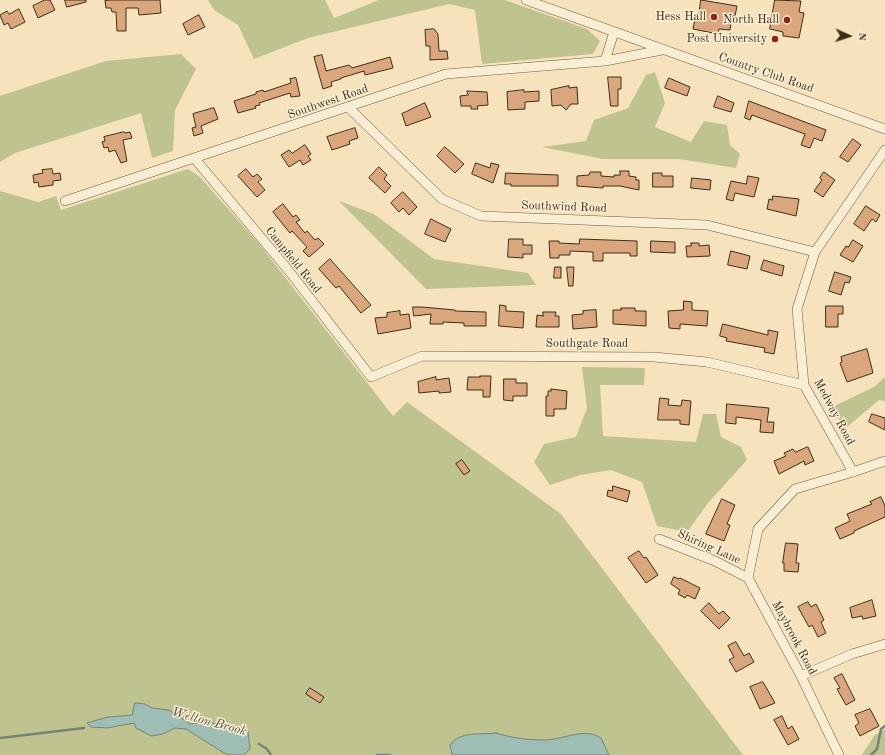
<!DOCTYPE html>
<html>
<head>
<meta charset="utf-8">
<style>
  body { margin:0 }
  #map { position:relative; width:885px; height:755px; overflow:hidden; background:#f6e3bd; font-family:"Old Standard TT",serif }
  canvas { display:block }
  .north { position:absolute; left:829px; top:16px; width:40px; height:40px; -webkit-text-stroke:3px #f9edd4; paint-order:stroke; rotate:93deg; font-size:11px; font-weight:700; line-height:16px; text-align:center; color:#3f2e16 }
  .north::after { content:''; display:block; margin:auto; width:14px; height:18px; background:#3f2e16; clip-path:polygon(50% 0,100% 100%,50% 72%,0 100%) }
</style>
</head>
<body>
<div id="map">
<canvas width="885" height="755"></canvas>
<div class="north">N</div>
</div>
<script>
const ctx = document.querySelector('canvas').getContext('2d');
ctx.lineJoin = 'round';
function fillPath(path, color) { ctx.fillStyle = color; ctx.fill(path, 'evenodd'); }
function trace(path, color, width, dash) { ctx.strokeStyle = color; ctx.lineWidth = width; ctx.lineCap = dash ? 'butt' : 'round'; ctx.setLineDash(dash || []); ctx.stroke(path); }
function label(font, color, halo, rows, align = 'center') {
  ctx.font = font + ' "Old Standard TT",serif'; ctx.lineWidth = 3; ctx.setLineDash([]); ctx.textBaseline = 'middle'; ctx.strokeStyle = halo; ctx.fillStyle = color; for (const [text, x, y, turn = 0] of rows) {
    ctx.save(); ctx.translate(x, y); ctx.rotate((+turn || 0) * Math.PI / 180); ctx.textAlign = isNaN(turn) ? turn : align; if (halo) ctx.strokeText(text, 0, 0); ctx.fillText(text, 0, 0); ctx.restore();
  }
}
fillPath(new Path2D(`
  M 208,0 L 325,0 L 334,18 L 379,0 L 505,0 L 587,29 L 600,41 L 593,54 L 482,64 L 475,10 L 449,4 L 308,38 L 254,59 L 238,25 L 214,10 Z
  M 181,54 L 196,69 L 175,110 L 173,151 L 152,158 L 141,113 L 15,153 L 0,162 L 0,96 L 106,61 Z
  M 655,72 L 665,103 L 655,127 L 691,142 L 704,121 L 727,125 L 730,145 L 740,154 L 736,168 L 679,159 L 603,159 L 542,147 L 586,141 L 594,120 L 628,108 L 646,75 Z
  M 188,169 L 200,177 L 260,245 L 393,416 L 407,402 L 561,514 L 743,755 L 0,755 L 0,191 L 38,202 L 56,196 L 61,210 Z
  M 339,201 L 374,214 L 434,259 L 528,273 L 536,285 L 426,289 Z
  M 582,367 L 645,368 L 644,385 L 600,385 L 603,436 L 696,442 L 703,414 L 716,414 L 721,437 L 741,447 L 747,460 L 708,503 L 687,532 L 657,526 L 642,482 L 611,470 L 580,475 L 550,485 L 534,462 L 544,444 L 576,437 L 587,408 Z
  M 885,377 L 885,401 L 879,400 L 847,427 L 828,409 L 874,387 Z
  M 885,729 L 885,755 L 862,755 L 874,736 Z`), '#bec390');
const water = new Path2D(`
  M 135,703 L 145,704 L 152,708 L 169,710 L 190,724 L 206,722 L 242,728 L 248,731 L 250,749 L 244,755 L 230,755 L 224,753 L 186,729 L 175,728 L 163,734 L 151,736 L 136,728 L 134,723 L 107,728 L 91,727 L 87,723 L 108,717 L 132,715 Z
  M 496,733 C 512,738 528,740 544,740 C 563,740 584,727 601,738 L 609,755 L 452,755 L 450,745 C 460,731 479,735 496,733 Z`);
fillPath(water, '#9dbdb5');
trace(water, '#778475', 1);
trace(new Path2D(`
  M 0,738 L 84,728
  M 259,744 L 267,749 L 271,755
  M 377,755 L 390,755
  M 871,755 L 877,749 L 881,729 L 885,726`), '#778475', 2.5);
const building = new Path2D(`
  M 45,0 L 50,0 L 55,10 L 38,18 L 33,6 Z
  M 65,0 L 86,0 L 86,2 L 67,7 Z
  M 111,0 L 160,0 L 161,13 L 139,15 L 138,8 L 126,8 L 126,31 L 117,31 L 116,12 L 112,12 L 111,8 L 106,8 L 105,1 Z
  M 701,0 L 737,6 L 735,16 L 732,16 L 730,30 L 719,29 L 718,34 L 693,29 L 695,19 L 698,19 Z
  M 775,0 L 801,1 L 799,12 L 804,13 L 799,38 L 783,36 L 783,32 L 770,29 Z
  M 19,9 L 25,22 L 11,29 L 8,23 L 4,25 L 0,15 L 7,11 L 9,14 Z
  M 199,15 L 205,27 L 188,35 L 183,24 Z
  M 434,29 L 438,34 L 439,51 L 447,51 L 448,59 L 430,60 L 430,46 L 426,46 L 425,30 Z
  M 322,55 L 326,71 L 349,65 L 352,68 L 390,57 L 393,68 L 365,75 L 364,71 L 341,78 L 341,79 L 331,82 L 332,86 L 323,89 L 314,57 Z
  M 608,77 L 621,77 L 621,89 L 618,89 L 618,106 L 611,106 Z
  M 296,78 L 300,96 L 291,97 L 290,93 L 259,103 L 260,105 L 255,106 L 256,108 L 238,113 L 234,101 L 256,94 L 256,92 L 263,90 L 264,92 L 291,83 L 290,79 Z
  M 669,78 L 690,87 L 687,96 L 665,88 Z
  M 569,86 L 569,88 L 577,87 L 578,104 L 571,104 L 566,110 L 561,105 L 552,106 L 551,90 Z
  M 524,90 L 524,92 L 539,91 L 539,101 L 525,102 L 525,109 L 508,110 L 507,92 Z
  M 467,91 L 487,92 L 488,105 L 477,106 L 478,109 L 471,109 L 471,106 L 461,106 L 460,96 L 468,95 Z
  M 718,96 L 734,103 L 731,112 L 714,107 Z
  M 749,101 L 826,130 L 822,141 L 814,138 L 810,148 L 801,145 L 805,134 L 752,115 L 750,120 L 745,118 Z
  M 425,103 L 431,117 L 406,126 L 402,114 Z
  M 214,108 L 218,119 L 201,126 L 203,133 L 194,136 L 192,128 L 196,127 L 193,114 Z
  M 355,128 L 358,138 L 349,141 L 350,144 L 332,150 L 327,137 Z
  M 124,132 L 125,133 L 130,132 L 132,138 L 123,140 L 127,161 L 121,163 L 115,150 L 109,152 L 108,147 L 104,148 L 102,142 L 105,141 L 104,137 Z
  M 853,139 L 861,145 L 848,162 L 840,157 Z
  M 305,145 L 311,154 L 308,156 L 311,160 L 303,165 L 300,160 L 289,167 L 281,155 L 289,150 L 292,153 Z
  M 445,147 L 464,164 L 455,173 L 437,156 Z
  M 476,163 L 490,168 L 491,163 L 499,165 L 493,183 L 472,174 Z
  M 379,167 L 387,175 L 384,179 L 391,186 L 385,193 L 369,178 Z
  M 52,169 L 53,174 L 60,173 L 61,180 L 53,181 L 53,185 L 39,187 L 38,182 L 34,183 L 33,175 L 43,173 L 42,170 Z
  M 246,169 L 253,177 L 257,174 L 262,179 L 258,182 L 265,190 L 257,197 L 238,176 Z
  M 620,171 L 629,171 L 629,176 L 636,177 L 636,180 L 639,180 L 639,190 L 620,186 L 603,186 L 603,188 L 577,186 L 577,176 L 589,175 L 590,172 L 601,172 L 601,176 L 614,177 L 614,175 L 620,175 Z
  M 824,172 L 835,180 L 823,197 L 814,191 L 822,180 L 820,178 Z
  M 506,173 L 558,175 L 558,186 L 511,186 L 511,184 L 505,184 Z
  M 653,173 L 662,173 L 662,176 L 673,176 L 673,187 L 653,187 Z
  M 748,176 L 759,178 L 754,197 L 735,193 L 733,201 L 726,199 L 731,181 L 746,184 Z
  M 692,178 L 711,180 L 710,190 L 691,188 Z
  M 403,192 L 417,207 L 409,215 L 403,208 L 399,212 L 391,203 Z
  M 773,196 L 799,199 L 796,216 L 767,209 L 769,199 L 772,200 Z
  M 283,204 L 293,217 L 296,215 L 300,220 L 296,222 L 305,233 L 307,231 L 315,240 L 318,238 L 324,244 L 309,257 L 303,251 L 307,247 L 292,231 L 290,233 L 273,212 Z
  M 866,206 L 880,215 L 876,222 L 872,219 L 864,231 L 854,224 Z
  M 431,219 L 451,229 L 445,242 L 425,234 Z
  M 509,239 L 523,239 L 523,245 L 532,245 L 532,254 L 523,254 L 523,258 L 508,257 Z
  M 580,239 L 637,241 L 637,256 L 630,256 L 630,253 L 603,253 L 603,261 L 593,261 L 593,252 L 570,251 L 570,255 L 559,255 L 559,258 L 550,258 L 549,241 L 559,241 L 559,243 L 579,244 Z
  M 853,240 L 863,246 L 853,262 L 840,255 L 846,246 L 848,247 Z
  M 651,241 L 675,242 L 675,253 L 651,252 Z
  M 691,243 L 699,243 L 699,246 L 709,245 L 710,256 L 687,257 L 686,246 L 691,246 Z
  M 731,251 L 750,256 L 747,269 L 728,265 Z
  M 330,259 L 371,305 L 361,313 L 339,286 L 336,288 L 319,269 Z
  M 764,260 L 784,266 L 782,276 L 761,270 Z
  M 555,267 L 561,267 L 561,278 L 554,278 Z
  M 567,267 L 574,267 L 573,286 L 569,286 Z
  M 835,272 L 851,277 L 849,283 L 845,282 L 841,295 L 829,291 Z
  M 684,301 L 692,302 L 692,310 L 708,311 L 707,326 L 680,324 L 680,329 L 669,328 L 668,311 L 683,310 Z
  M 500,305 L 506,306 L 506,311 L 524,312 L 523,328 L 499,326 Z
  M 826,306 L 843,306 L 843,314 L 838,314 L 838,327 L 826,327 Z
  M 413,307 L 422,307 L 455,310 L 455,311 L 486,312 L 486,326 L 464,326 L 464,323 L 443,322 L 443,324 L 430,324 L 431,314 L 414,316 Z
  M 621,308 L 635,308 L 635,311 L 646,311 L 646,326 L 613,324 L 613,310 L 621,310 Z
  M 596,310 L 597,327 L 573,329 L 572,315 L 583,314 L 583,311 Z
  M 400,311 L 400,315 L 409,314 L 411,328 L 378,334 L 375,318 L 387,317 L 387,313 Z
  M 543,312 L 556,312 L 555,316 L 559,316 L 559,327 L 536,327 L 537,315 L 543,316 Z
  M 723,324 L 768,335 L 768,330 L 778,332 L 774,354 L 764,352 L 765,348 L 726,341 L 727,338 L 720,336 Z
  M 867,349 L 873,373 L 847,382 L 840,363 L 842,362 L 841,357 Z
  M 480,376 L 491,376 L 490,397 L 483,397 L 483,390 L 467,390 L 468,377 L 480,377 Z
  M 436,377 L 436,380 L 449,378 L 451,392 L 439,393 L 439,391 L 419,393 L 418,382 Z
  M 504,379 L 516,379 L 516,383 L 527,383 L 527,396 L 513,396 L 513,401 L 504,400 Z
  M 551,389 L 567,391 L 566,409 L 554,409 L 554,416 L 546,416 L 546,396 L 548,396 L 548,391 L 551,391 Z
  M 660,398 L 669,399 L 668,405 L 681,406 L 682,400 L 691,401 L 689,425 L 680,424 L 680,420 L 658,420 Z
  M 727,404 L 769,408 L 767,422 L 774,422 L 773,433 L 760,432 L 761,420 L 736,417 L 736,424 L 726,423 Z
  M 872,414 L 885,418 L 885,430 L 869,422 Z
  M 808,447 L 814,461 L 805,465 L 804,461 L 779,474 L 774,461 L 786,456 L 784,453 L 793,449 L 795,452 Z
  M 462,460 L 470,471 L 464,475 L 456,464 Z
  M 613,486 L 630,491 L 627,502 L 607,496 L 608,490 L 612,491 Z
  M 881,497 L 885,506 L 885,517 L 854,531 L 854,533 L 840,539 L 835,528 L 850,521 L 847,514 L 872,504 L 870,502 Z
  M 722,499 L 735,505 L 727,524 L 730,525 L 724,541 L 706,534 Z
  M 786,543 L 798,544 L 796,563 L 799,563 L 798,572 L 784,571 L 784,563 L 783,563 Z
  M 639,551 L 644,558 L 646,557 L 658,575 L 646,583 L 628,558 Z
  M 674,577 L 679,579 L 680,578 L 700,588 L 695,599 L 687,595 L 685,598 L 678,594 L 680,590 L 671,584 Z
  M 872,600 L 876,616 L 863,619 L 862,616 L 852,618 L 850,608 Z
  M 808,602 L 811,607 L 816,604 L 824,620 L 821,622 L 826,633 L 818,637 L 812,625 L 809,627 L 798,607 Z
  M 709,603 L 719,614 L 723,611 L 730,618 L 719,629 L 701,611 Z
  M 736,642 L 744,656 L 749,653 L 754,662 L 736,672 L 729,660 L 734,657 L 728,646 Z
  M 842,674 L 855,700 L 846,705 L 837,689 L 840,688 L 834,678 Z
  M 763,682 L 775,703 L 760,709 L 750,687 Z
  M 310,688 L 324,697 L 320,703 L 306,694 Z
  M 870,709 L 879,726 L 860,736 L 855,726 L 859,723 L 855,715 Z
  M 782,716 L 788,729 L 792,726 L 799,739 L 788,745 L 774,720 Z`);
fillPath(building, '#d9a67e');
trace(building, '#3f2e16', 1);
const minor = new Path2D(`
  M 526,0 L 885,129
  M 605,61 L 614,32
  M 349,108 L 442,199 L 481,216 L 707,225 L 815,252
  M 195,159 L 289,271 L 371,377 L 422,356 L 654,357 L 707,362 L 804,385
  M 65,201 L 446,74 L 605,61 L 662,50
  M 853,472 L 804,385 L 797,309 L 815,252 L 885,150
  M 659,539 L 715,561 L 748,578
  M 801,676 L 852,654 L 885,644
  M 839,755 L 801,676 L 748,578 L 758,529 L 795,489 L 853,472 L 885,461`);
trace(minor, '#6d5b40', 10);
trace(minor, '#f9edd4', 9);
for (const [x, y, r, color] of [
  [714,17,4,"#8f2418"],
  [787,20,4,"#8f2418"],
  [775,39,4,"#8f2418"]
]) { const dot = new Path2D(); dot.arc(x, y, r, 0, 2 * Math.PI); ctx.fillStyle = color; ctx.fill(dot); trace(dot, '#f9edd4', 1.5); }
label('12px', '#3f2e16', '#f9edd4', [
  ["Hess Hall",706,17],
  ["North Hall",779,20],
  ["Post University",767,39]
], 'right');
label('12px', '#3f2e16', '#f9edd4', [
  ["Country Club Road",766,73,19],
  ["Southwest Road",328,102,-19],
  ["Southwind Road",564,207,2],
  ["Campfield Road",293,260,51],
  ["Southgate Road",587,344],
  ["Medway Road",834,412,62],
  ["Shiring Lane",709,547,24],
  ["Maybrook Road",794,638,62]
]);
label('italic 13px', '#56523e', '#f9edd4', [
  ["Welton Brook",209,722,15]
]);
</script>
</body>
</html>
